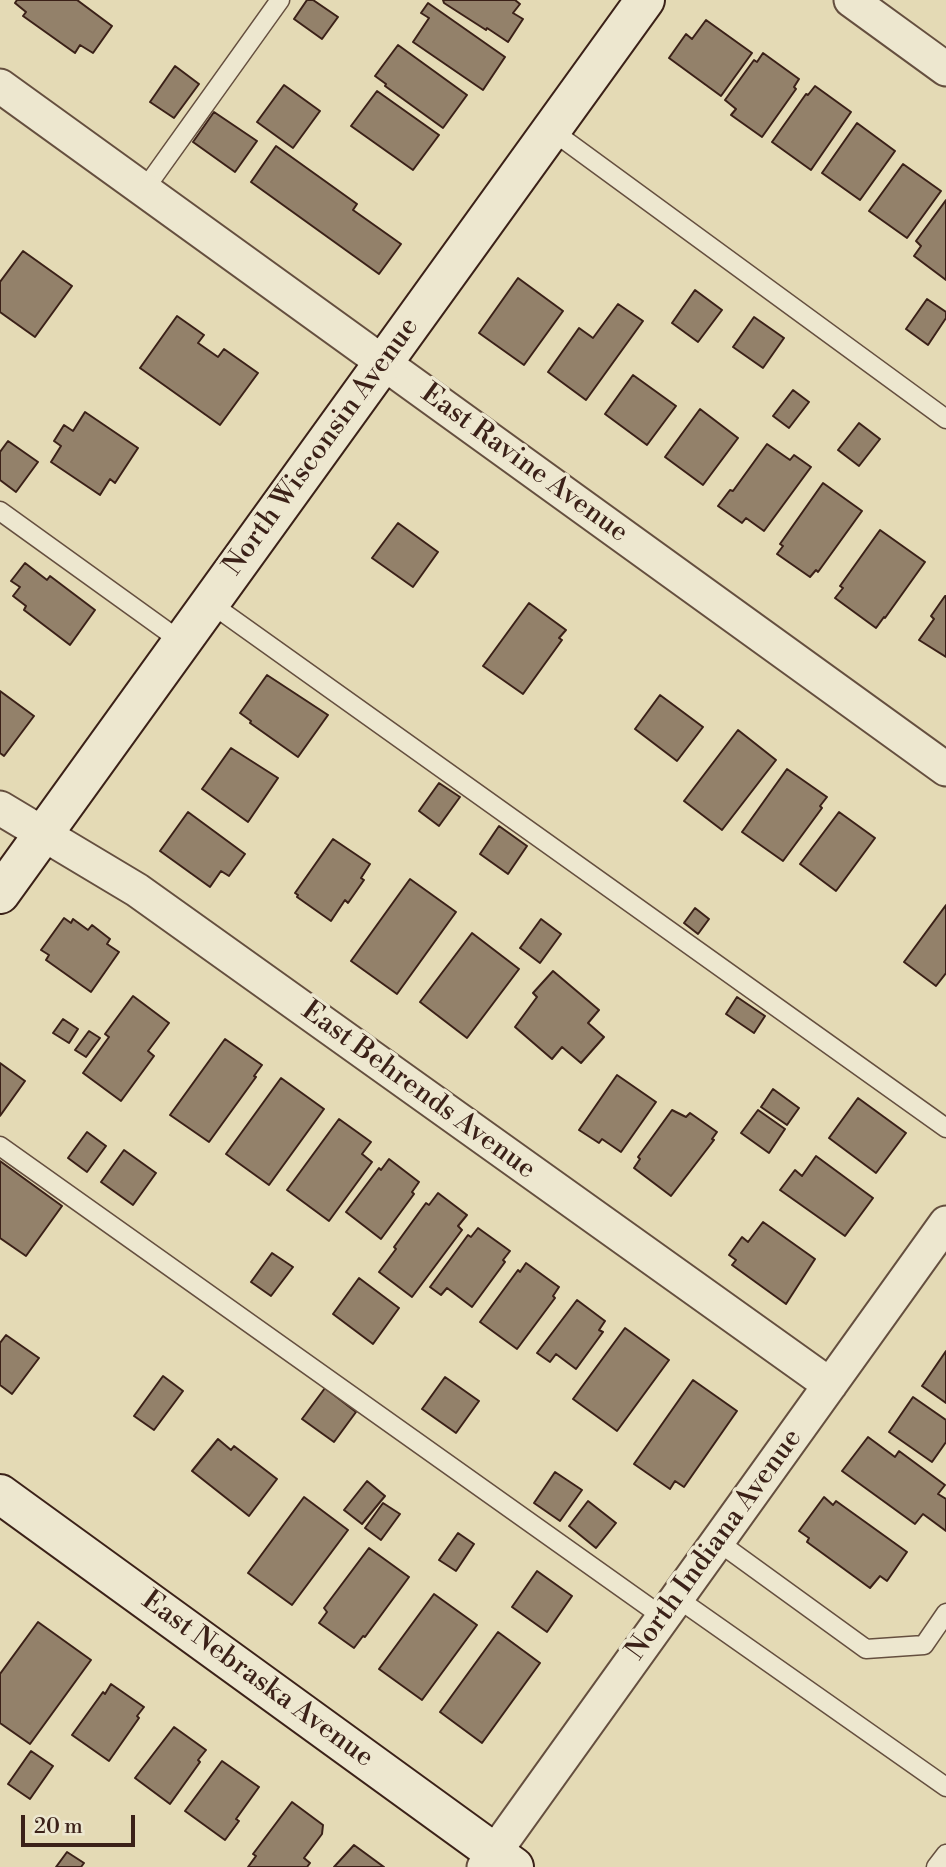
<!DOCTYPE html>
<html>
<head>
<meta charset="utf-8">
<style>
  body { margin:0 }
  #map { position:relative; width:946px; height:1867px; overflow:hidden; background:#e4dab5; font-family:"Libre Bodoni",serif }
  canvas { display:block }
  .scale { position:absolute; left:21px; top:1815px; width:114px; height:32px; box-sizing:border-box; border:4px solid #3b2118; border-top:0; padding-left:9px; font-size:21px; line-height:24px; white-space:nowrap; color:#3b2118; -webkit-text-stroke:5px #ede7cf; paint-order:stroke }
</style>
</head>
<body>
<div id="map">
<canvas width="946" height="1867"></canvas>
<div class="scale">20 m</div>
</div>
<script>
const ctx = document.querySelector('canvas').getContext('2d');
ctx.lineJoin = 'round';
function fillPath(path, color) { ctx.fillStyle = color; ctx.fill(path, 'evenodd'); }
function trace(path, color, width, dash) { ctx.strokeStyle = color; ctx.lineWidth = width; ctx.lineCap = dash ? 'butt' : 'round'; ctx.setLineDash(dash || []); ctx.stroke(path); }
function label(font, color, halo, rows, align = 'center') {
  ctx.font = font + ' "Libre Bodoni",serif'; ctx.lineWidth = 7; ctx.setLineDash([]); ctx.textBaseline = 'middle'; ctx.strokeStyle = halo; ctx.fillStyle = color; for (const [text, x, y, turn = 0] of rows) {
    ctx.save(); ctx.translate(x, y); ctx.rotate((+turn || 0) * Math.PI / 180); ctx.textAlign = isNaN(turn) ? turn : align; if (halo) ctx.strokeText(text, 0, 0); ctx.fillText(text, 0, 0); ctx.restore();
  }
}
const building = new Path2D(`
  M 17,0 L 77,0 L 112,26 L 93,53 L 80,45 L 75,53 L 23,16 L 26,12 L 15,3 Z
  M 307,0 L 313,0 L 338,17 L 322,39 L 294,19 Z
  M 443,0 L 515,0 L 520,4 L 513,13 L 523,19 L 508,42 L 487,28 L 486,30 L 444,3 Z
  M 428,3 L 505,57 L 483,90 L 413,42 L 429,18 L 421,13 Z
  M 706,20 L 752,53 L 721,96 L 669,58 L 686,34 L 692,39 Z
  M 398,45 L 467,95 L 443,128 L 385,86 L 386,84 L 375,76 Z
  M 763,53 L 799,79 L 794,87 L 796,89 L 762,137 L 731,115 L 736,109 L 725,100 L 754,60 L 757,62 Z
  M 175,66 L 199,84 L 174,118 L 150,102 Z
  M 284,85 L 320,111 L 293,148 L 257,122 Z
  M 815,86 L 851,112 L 811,170 L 772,142 L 806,94 L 808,95 Z
  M 377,91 L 439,135 L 413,170 L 351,126 Z
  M 214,112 L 257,141 L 235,172 L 193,142 Z
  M 857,123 L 895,151 L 860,200 L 822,173 Z
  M 276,146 L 357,204 L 353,210 L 401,244 L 379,274 L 251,182 Z
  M 903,164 L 941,191 L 907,238 L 869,211 Z
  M 946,200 L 946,280 L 914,256 L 921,246 L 916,241 Z
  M 23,251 L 72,286 L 35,337 L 0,312 L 0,282 Z
  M 518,278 L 563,311 L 524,365 L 479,333 Z
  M 695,290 L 722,310 L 698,342 L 672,323 Z
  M 927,299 L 946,312 L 946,318 L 928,345 L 906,329 Z
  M 618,304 L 643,321 L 586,400 L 548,372 L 579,328 L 593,338 Z
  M 177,316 L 204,335 L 198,343 L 218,357 L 224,349 L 258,373 L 220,425 L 140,368 Z
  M 754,317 L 784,338 L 763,368 L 733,347 Z
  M 633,375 L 676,406 L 647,445 L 605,414 Z
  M 793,390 L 809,402 L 789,428 L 773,416 Z
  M 700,409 L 738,438 L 703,485 L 665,457 Z
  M 85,412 L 138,448 L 115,483 L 110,479 L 100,495 L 51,462 L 61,446 L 54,441 L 64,425 L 73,431 Z
  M 859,423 L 880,439 L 859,466 L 838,450 Z
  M 8,441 L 38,462 L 16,492 L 0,480 L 0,452 Z
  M 767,444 L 790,460 L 794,455 L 811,467 L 764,531 L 746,518 L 742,523 L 718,506 L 730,490 L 733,491 Z
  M 823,483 L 862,511 L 818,572 L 816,570 L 810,577 L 777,554 L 783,546 L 780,544 Z
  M 398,523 L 438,552 L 413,587 L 372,558 Z
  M 880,530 L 925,562 L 885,618 L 884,617 L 876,628 L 835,598 L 843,588 L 840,586 Z
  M 25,563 L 47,580 L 50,576 L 95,610 L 70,645 L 24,610 L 26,606 L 13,596 L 20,587 L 11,581 Z
  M 945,596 L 946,596 L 946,657 L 919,640 L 934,619 L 931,616 Z
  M 529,603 L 566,630 L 559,638 L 562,640 L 523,694 L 483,666 Z
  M 267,675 L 328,715 L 298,757 L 250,723 L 251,721 L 240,713 Z
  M 0,691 L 34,716 L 4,756 L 0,753 Z
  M 660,695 L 703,727 L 677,761 L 635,729 Z
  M 738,730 L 776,760 L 722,830 L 684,801 Z
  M 231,748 L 278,778 L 248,822 L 202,789 Z
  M 787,769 L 827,797 L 820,806 L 822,808 L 783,861 L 742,832 Z
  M 439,783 L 460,797 L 439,826 L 419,811 Z
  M 188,812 L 245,854 L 229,876 L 221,871 L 210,887 L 160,851 Z
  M 839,812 L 875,838 L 836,891 L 800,864 Z
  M 499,826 L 527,846 L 508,874 L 480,854 Z
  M 333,839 L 370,864 L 361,878 L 364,880 L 348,903 L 345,900 L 331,921 L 297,897 L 298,895 L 295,893 Z
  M 410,879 L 456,912 L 397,994 L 351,961 Z
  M 946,905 L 946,973 L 936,986 L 904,962 Z
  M 695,908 L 709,919 L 698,934 L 684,923 Z
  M 64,918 L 71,923 L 73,919 L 88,930 L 92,925 L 110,939 L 107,944 L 119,952 L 91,992 L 46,960 L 49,955 L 41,950 Z
  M 541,919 L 561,934 L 540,963 L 520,948 Z
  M 472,933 L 519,969 L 467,1038 L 420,1002 Z
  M 553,971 L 599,1010 L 588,1023 L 604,1037 L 581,1063 L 562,1047 L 552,1059 L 515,1027 L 537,997 L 533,993 Z
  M 133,996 L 169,1023 L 148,1051 L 154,1056 L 121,1101 L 83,1073 L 109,1037 L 105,1034 Z
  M 737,997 L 765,1016 L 754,1033 L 726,1014 Z
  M 63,1019 L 78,1029 L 69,1043 L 53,1033 Z
  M 89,1031 L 100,1038 L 86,1057 L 75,1050 Z
  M 225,1039 L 262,1065 L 254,1076 L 256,1077 L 209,1142 L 170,1115 Z
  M 0,1063 L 25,1081 L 0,1116 Z
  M 617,1075 L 656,1102 L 621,1152 L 602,1139 L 599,1143 L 579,1130 Z
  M 281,1078 L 324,1109 L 269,1185 L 226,1154 Z
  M 773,1089 L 799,1108 L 787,1125 L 761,1107 Z
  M 858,1098 L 906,1133 L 876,1173 L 829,1138 Z
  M 672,1110 L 686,1117 L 690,1113 L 717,1132 L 712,1139 L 714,1140 L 671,1196 L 634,1168 L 640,1159 L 638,1157 Z
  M 758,1110 L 785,1129 L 769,1153 L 741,1133 Z
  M 339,1119 L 371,1142 L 362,1154 L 372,1162 L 329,1221 L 287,1190 Z
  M 87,1132 L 106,1146 L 87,1172 L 68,1158 Z
  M 124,1150 L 156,1173 L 133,1205 L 101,1182 Z
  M 816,1156 L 873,1198 L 845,1236 L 780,1190 L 795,1170 L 802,1176 Z
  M 389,1159 L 419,1182 L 412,1192 L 414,1194 L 381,1239 L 346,1212 L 379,1168 L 381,1170 Z
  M 0,1161 L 62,1206 L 26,1256 L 0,1238 Z
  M 438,1193 L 467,1215 L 458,1226 L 462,1230 L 412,1297 L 379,1272 L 396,1249 L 394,1247 L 426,1203 L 429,1205 Z
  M 763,1222 L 815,1259 L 786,1304 L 732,1265 L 736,1260 L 729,1255 L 742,1237 L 748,1242 Z
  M 478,1228 L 510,1251 L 503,1260 L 505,1262 L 472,1307 L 447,1288 L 441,1295 L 430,1287 L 468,1235 L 471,1237 Z
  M 272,1253 L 293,1267 L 271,1296 L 251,1282 Z
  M 526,1263 L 559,1287 L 553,1296 L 555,1298 L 517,1349 L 480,1322 L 518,1270 L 520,1272 Z
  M 359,1278 L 399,1308 L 373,1344 L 333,1314 Z
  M 577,1300 L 605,1321 L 599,1330 L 603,1332 L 576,1369 L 556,1354 L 550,1362 L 537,1353 Z
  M 625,1328 L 669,1360 L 617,1431 L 573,1399 Z
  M 6,1335 L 39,1358 L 12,1394 L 0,1385 L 0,1343 Z
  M 946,1351 L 946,1403 L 922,1386 Z
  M 163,1376 L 183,1391 L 154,1430 L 134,1416 Z
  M 445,1377 L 479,1401 L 456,1433 L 422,1409 Z
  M 693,1380 L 737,1411 L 684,1487 L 675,1481 L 670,1489 L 634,1464 Z
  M 325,1388 L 356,1412 L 334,1442 L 302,1419 Z
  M 913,1397 L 946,1420 L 946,1442 L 932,1462 L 889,1432 Z
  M 868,1437 L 895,1457 L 899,1451 L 945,1485 L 938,1494 L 946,1499 L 946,1531 L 923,1514 L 915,1524 L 842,1471 Z
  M 218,1439 L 231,1450 L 234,1446 L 277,1479 L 249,1516 L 192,1471 Z
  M 555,1472 L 582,1490 L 560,1521 L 534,1503 Z
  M 367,1481 L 385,1496 L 362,1524 L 344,1510 Z
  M 304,1497 L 348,1530 L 292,1605 L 248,1573 Z
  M 824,1497 L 833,1505 L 836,1501 L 907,1552 L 887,1581 L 880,1576 L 870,1588 L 807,1542 L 809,1538 L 799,1531 Z
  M 588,1501 L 616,1523 L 596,1548 L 569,1526 Z
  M 383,1503 L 400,1514 L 381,1540 L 365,1528 Z
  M 458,1533 L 474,1544 L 456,1571 L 439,1560 Z
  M 369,1548 L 409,1577 L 365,1637 L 363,1636 L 354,1648 L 319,1623 L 327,1612 L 324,1608 Z
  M 537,1571 L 572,1596 L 547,1632 L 512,1607 Z
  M 434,1594 L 477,1625 L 422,1700 L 379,1669 Z
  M 38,1622 L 91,1660 L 30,1744 L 0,1723 L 0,1674 Z
  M 498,1632 L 540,1663 L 482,1743 L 440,1712 Z
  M 111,1684 L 144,1707 L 137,1716 L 139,1718 L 109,1761 L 72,1735 L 103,1692 L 105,1694 Z
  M 174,1727 L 206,1750 L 198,1760 L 200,1762 L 170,1804 L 135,1778 Z
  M 31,1751 L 53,1766 L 30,1799 L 8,1784 Z
  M 222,1761 L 259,1787 L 236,1819 L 239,1821 L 225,1840 L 185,1811 Z
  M 292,1802 L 323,1825 L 322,1834 L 304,1858 L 310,1863 L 307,1867 L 248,1867 L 256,1856 L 253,1854 Z
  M 354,1845 L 384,1867 L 334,1867 Z
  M 67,1852 L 84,1863 L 81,1867 L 56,1867 Z`);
fillPath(building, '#93816a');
trace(building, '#3b2118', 2);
const lane = new Path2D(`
  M 551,130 L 946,419
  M 144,190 L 280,0
  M 0,511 L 182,642
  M 210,603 L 946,1128
  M 0,1146 L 663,1617
  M 717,1541 L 866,1649 L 924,1645 L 946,1613
  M 677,1598 L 946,1787
  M 936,1867 L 946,1854`);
const street = new Path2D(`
  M 851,0 L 946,69
  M 0,86 L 946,769
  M 0,808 L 137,890 L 830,1385
  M 484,1867 L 946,1223`);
const secondary = new Path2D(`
  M 0,894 L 645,0
  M 0,1494 L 514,1867`);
trace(lane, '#654f3f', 21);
trace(street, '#654f3f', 37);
trace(secondary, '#3b2118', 42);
trace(lane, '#ede7cf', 18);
trace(street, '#ede7cf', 33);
trace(secondary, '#ede7cf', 38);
label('28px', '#3b2118', '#ede7cf', [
  ["North Wisconsin Avenue",322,447,-54],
  ["East Ravine Avenue",524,464,36],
  ["East Behrends Avenue",418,1091,36],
  ["North Indiana Avenue",715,1545,-54],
  ["East Nebraska Avenue",257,1680,36]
]);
</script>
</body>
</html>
